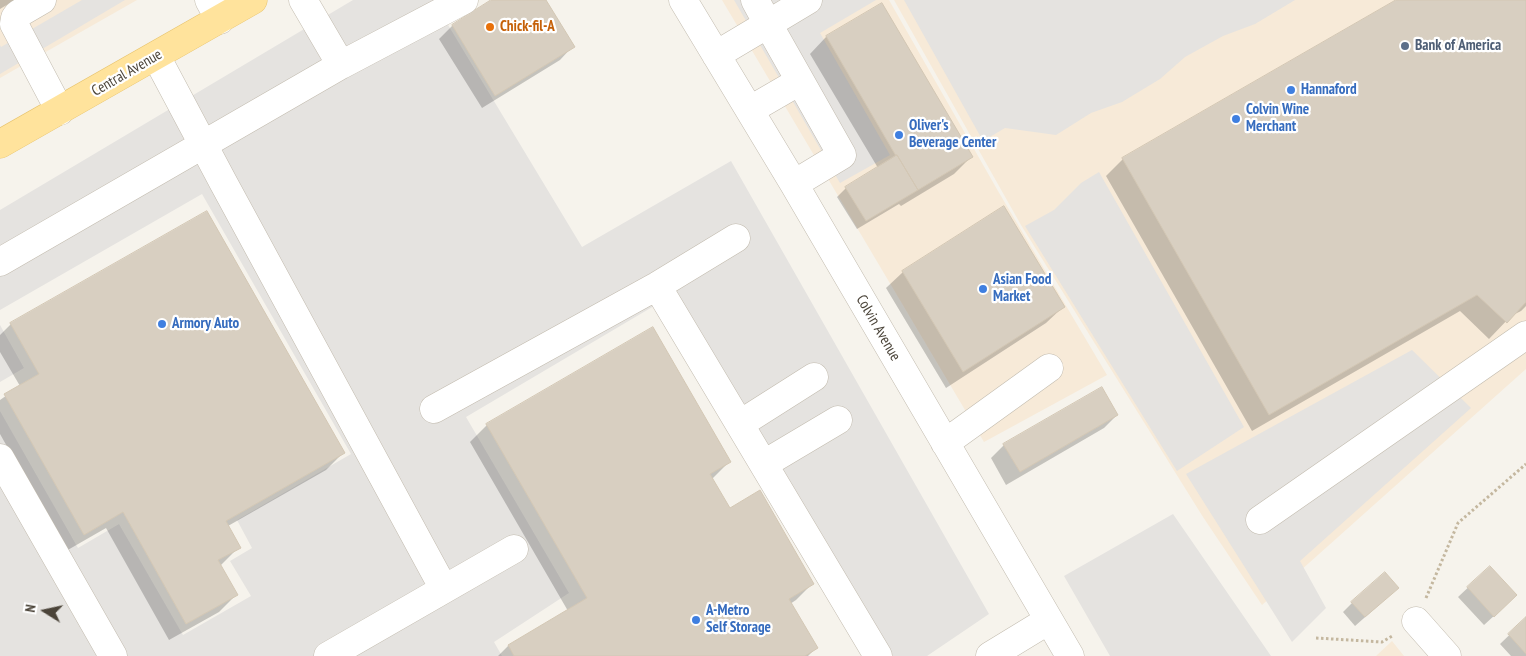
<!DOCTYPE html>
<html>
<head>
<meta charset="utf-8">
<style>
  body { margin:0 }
  #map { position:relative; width:1526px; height:656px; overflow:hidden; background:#f6f3ec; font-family:"PT Sans Narrow",sans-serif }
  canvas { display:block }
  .north { position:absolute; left:20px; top:586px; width:50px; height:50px; -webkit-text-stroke:4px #fff; paint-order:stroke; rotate:280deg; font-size:14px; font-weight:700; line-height:20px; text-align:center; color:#4b4439 }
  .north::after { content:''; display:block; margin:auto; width:18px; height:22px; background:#4b4439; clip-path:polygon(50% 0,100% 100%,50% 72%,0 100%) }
</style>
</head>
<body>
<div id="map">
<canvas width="1526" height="656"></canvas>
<div class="north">N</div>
</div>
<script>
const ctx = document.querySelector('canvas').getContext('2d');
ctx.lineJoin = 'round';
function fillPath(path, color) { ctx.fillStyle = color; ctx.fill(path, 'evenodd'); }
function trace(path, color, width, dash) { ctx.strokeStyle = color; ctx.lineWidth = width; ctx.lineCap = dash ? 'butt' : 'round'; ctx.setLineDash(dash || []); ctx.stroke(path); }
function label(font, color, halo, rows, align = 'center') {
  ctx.font = font + ' "PT Sans Narrow",sans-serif'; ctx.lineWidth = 4.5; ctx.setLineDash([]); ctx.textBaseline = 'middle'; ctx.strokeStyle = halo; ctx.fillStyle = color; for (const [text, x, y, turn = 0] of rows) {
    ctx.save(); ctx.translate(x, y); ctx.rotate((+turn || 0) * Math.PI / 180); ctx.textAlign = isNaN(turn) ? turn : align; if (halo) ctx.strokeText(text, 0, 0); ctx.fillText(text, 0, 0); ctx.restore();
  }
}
fillPath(new Path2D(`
  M 0,0 L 137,0 L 0,78 Z
  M 722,0 L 889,0 L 998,191 L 1107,375 L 984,442 Z
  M 894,0 L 1526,0 L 1526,369 L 1262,605 L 1203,517 L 1021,225 Z
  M 1392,641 L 1404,656 L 1376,656 Z`), '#f7ead8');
fillPath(new Path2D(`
  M 82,0 L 125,0 L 0,74 L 0,45 L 1,47 Z
  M 353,0 L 433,0 L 582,247 L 731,161 L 989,614 L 927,656 L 893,656 L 676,293 L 466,417 L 569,593 L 494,642 L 502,656 L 0,656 L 0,411 L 78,548 L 119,524 L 183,635 L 251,596 L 230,561 L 252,548 L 237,520 L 351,454 L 202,194 L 0,310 L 0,210 Z
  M 734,0 L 876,0 L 820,33 L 890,155 L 840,183 Z
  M 904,0 L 1295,0 L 1255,24 L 1223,36 L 1185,57 L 1160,79 L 1122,102 L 1091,113 L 1056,135 L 1005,128 L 983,141 Z
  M 1099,172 L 1244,427 L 1177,471 L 1025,226 L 1054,210 L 1081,183 Z
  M 0,325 L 24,368 L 0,382 Z
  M 1412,350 L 1471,408 L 1300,561 L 1326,608 L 1292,642 L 1186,474 Z
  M 1173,514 L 1271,656 L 1110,656 L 1064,576 Z`), '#e5e3e0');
fillPath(new Path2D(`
  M 0,0 L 15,0 L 0,9 Z
  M 494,0 L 545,0 L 573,46 L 560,60 L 482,108 L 439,39 L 452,26 Z
  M 1399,0 L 1526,0 L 1526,306 L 1521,311 L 1511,316 L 1489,339 L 1460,311 L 1252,431 L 1106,176 L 1123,159 Z
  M 882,5 L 971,157 L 954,174 L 901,206 L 899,204 L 857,229 L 837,197 L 846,188 L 878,168 L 810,54 L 826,37 Z
  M 903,272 L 1063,307 L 1046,323 L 946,388 L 886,288 Z
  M 11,324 L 343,453 L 326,470 L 228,526 L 239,547 L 220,566 L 236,595 L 219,612 L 169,640 L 106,528 L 66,551 L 0,434 L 0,400 L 20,386 L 0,352 L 0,335 Z
  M 1117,415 L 1104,428 L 1006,485 L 991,458 L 1004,445 Z
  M 487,425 L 730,461 L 712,479 L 729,509 L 813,583 L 796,600 L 790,604 L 816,648 L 808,656 L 498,656 L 508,646 L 568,611 L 470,442 Z
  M 1490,567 L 1507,604 L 1484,625 L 1458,597 Z
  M 1388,597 L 1355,626 L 1343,612 L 1352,603 Z
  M 1526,619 L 1526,656 L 1511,656 L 1500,644 Z`), '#0003');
const building = new Path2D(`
  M 491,0 L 546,0 L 575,47 L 495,96 L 452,25 Z
  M 1396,0 L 1526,0 L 1526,302 L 1507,323 L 1477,295 L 1269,415 L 1122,158 Z
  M 882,3 L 973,157 L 918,190 L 897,155 L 896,156 L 826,36 Z
  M 897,155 L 918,190 L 866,221 L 845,187 Z
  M 1004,206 L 1065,307 L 963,372 L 902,271 Z
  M 207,211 L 345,453 L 226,521 L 241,548 L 218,560 L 238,595 L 186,624 L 123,512 L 84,535 L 4,394 L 39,374 L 10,323 Z
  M 653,327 L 731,462 L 710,474 L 730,508 L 760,490 L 814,584 L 789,599 L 818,648 L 805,656 L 514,656 L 508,645 L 587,598 L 486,424 Z
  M 1102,387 L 1118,415 L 1020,472 L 1003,444 Z
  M 1490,566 L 1517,595 L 1494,617 L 1467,587 Z
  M 1385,572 L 1399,588 L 1365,617 L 1351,602 Z
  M 1526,617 L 1526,654 L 1508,634 Z`);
fillPath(building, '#d8cfc1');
trace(building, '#d3c7b4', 1);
const minor = new Path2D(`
  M 42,0 L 18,14 L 15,18 L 14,24 L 60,111
  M 209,0 L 220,20
  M 303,0 L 341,65
  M 683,0 L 794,184 L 1070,656
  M 755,0 L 768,24 L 808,0
  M 716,55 L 768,24 L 842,155 L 794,184
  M 156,56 L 223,182 L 444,589
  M 750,110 L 800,81
  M 0,262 L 341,65 L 464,0
  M 657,286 L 878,656
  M 434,409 L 657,286 L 736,238
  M 740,424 L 814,377
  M 945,443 L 1049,368
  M 0,458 L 113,656
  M 764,464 L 838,420
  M 1260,520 L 1526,335
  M 1416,621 L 1447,656
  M 328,656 L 514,549
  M 990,656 L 1049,620`);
const major = new Path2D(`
  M 0,144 L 253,0`);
trace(minor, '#c2bbae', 29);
trace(major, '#e6c16a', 29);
trace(new Path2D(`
  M 1426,598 L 1458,523 L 1526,464
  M 1316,638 L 1382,642 L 1394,635`), '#c4b79f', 3, [2.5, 2.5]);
trace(minor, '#fff', 28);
trace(major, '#ffe39c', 28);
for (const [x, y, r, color] of [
  [490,27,5,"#e8710a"],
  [1405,46,5,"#5c6f8a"],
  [1291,90,5,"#3f7fe0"],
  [1236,119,5,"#3f7fe0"],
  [899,135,5,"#3f7fe0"],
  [983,289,5,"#3f7fe0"],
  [162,324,5,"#3f7fe0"],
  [696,620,5,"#3f7fe0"]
]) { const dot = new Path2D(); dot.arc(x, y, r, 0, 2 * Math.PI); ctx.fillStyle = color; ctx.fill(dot); trace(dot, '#fff', 2); }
label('bold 15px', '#c56008', '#fff', [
  ["Chick-fil-A",500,27]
], 'left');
label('bold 15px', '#4e5e75', '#fff', [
  ["Bank of America",1415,46]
], 'left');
label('15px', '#4b4439', '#fff', [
  ["Central Avenue",127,73,-30],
  ["Colvin Avenue",878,328,60]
]);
label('bold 15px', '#366cbe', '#fff', [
  ["Hannaford",1301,90],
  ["Colvin Wine",1246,110],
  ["Merchant",1246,127],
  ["Oliver's",909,126],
  ["Beverage Center",909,143],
  ["Asian Food",993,280],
  ["Market",993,297],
  ["Armory Auto",172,324],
  ["A-Metro",706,611],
  ["Self Storage",706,628]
], 'left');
</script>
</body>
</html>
